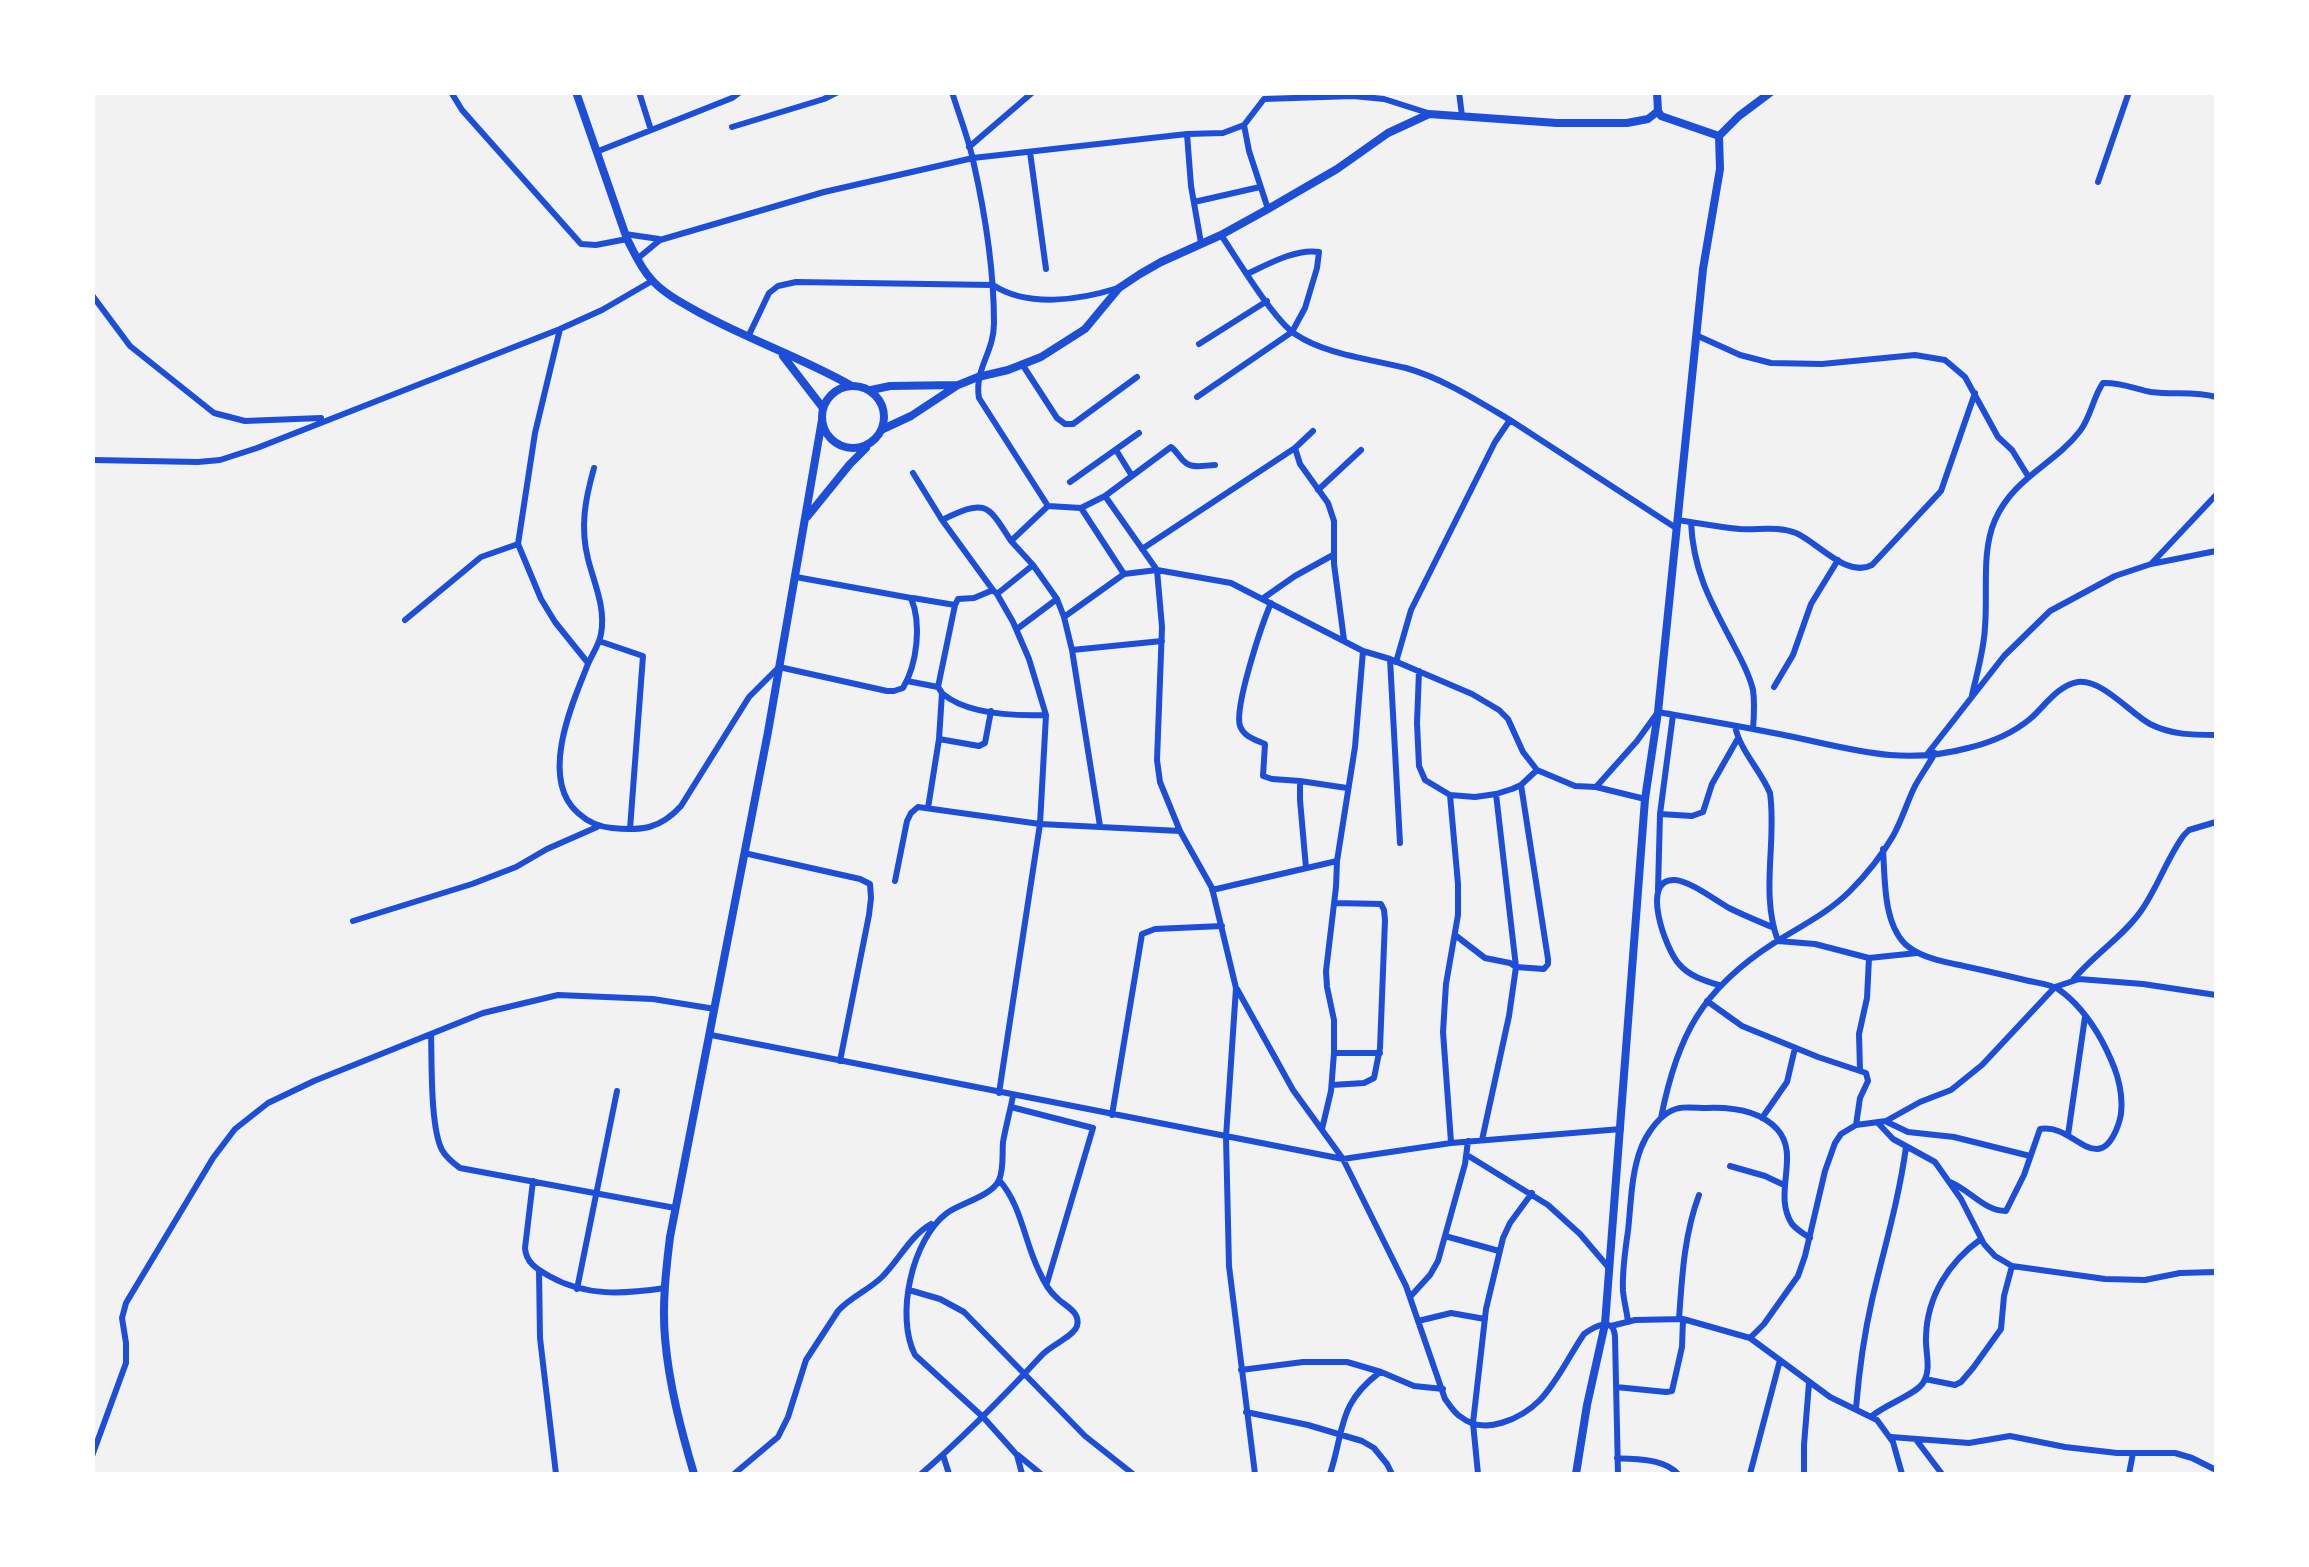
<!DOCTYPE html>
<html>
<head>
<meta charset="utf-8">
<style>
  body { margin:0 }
  #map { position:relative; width:2309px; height:1567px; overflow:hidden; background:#f2f2f2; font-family:"IBM Plex Serif",serif }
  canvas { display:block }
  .frame { position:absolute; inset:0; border:95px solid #fff; pointer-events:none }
</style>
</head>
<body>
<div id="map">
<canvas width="2309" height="1567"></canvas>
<div class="frame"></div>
</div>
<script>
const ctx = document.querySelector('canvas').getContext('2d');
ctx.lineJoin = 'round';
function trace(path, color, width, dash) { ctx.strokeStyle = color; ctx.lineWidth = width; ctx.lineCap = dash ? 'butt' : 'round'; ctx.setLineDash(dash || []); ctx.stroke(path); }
trace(new Path2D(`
  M 451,92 L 462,110 L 581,244 L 596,245 L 627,239
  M 639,92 L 651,130
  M 952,92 C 959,115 968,137 973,160 C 985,213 994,269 994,323 C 994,353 974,369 979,398 L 1048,506 L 1081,508 L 1105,496 L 1157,570 L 1162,627 L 1157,760 L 1160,782 L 1180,831 L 1212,888 L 1236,988 L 1226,1137 L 1229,1266 L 1255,1474
  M 1459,92 L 1462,116
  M 1244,125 L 1249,151 L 1268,209
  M 732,127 L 824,99 L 838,92
  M 1187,134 L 1191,186 L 1201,243
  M 969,147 L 1033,92
  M 596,152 L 732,98 L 740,92
  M 1030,152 L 1046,269
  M 2098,182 L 2129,92
  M 1194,202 L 1260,187
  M 625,234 L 659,239
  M 1221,235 C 1238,260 1273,319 1295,334 C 1326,355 1371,359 1406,368 C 1442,378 1478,401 1510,420 L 1495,442 L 1411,610 L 1396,662
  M 637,259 L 660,240 L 824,192 L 973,158 L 1187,134 L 1223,133 L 1244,125 L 1264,99 L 1353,96 L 1384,99 L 1428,113
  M 92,295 L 130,346 L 214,413 L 245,421 L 321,418
  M 560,329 L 535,433 L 518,544 L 541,599 L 555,622 L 588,663
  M 1698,336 L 1740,355 L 1771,363 L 1822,364 L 1915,355 L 1945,360 L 1965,377 L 1998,437 L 2012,450 L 2028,476
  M 748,337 L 769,293 L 778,286 L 796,282 L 993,285 C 1028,308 1080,300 1118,288
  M 1199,344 L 1267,301
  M 1022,364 L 1057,418 L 1065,424 L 1073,424 L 1137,377
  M 1197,397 L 1292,332 L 1305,308 L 1317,268 L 1319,252 C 1297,248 1268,264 1247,274
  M 1510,420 L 1676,528
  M 1313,431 L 1295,448 L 1300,464 L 1328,503 L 1334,521 L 1334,564 L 1344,640
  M 1116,450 L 1132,476
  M 92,460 L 198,462 L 220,460 L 257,448 L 560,329 L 602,310 L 652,281
  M 594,468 C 585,500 580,527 588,559 C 594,583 606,608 601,634 C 599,646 590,657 586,669 C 570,708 540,780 578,813 C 588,822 598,827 612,828 C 642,831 660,829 681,806 L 749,697 L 779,667 L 887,691 L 894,691 L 903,688 C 917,664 922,624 911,598 L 796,577
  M 913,473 L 942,520 L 993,590
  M 1070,482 L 1139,433
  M 1318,490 L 1361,450
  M 1105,496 L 1171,447 C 1178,452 1179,458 1186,463 C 1193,469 1206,465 1215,465
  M 1081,508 L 1124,574
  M 942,520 C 986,499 987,503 1011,541
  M 1677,520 C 1698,523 1719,527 1740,529 C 1759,530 1778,526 1796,533 C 1820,544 1846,578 1872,565 L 1941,491 L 1975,393
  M 1691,522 C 1693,569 1709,599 1731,640 C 1739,656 1749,672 1753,690 C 1755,703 1754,716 1753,729
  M 1142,549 L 1295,448
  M 2152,563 L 2216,495
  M 1033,565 L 1057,599 L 1064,617 L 1072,650 L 1100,826
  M 997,594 L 1013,622 L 1029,659 L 1046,715 L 1040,824 L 999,1093
  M 913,598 L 955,605
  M 1262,599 L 1295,576 L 1333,555
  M 1271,603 C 1262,624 1234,707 1240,726 C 1244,737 1256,740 1265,744 L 1263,776 L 1272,779 L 1300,781 L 1300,800 L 1306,868
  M 1064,617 L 1124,574 L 1157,570 L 1231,583 L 1363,651 L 1390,659 L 1472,694 L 1499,710 L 1508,719 L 1523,752 L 1537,770 L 1575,786 L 1596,787 L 1637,741 L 1658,712 C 1698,719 1739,726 1779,734 C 1846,747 1898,767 1968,748 C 1989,743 2013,733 2030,719 C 2044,707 2058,685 2078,682 C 2102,679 2130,713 2150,724 C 2172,735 2192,735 2216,735
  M 405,620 L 481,557 L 518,544
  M 1017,629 L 1057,599
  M 599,641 L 643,656 L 630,829
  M 1072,650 L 1162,641
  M 1390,659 L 1400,843
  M 1419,671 L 1417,723 L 1419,766 L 1425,780 L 1450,795 L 1475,797 L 1496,794 L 1512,789 L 1521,785 L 1537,770
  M 907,681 L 938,687
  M 1774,687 L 1793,655 L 1811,604 L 1838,560
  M 943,694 C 967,714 1015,716 1046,715
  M 1972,695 C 1977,673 1984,650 1985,627 C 1988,592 1981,552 1995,520 C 2014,477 2054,465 2080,431 C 2091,417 2093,397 2103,383 C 2120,382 2135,389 2151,392 C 2174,395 2195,391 2216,397
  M 1735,726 C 1740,751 1760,769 1770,793 C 1777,841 1760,893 1778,941 L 1815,944 L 1869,958 L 1917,953
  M 939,739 L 979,746 L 985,743 L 991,711
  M 1928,753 L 2004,656 L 2050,611 L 2115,576 L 2151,564 L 2216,551
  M 1300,781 L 1347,788
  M 1596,787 L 1645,799
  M 1496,794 L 1516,967 L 1544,969 L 1548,964 L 1548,959 L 1521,785
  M 1450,795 L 1458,884 L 1458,915 L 1446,984 L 1443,1032 L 1451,1142
  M 928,808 L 939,739 L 942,693 L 938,687 L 955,605 L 958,599 L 974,598 L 993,590 L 997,594 L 1033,565 L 1011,541 L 1048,506
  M 1660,814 L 1692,816 L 1703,812 L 1712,784 L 1737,740
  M 1883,849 C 1885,878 1883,922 1905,944 C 1918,956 1937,960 1954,964 C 1979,969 2004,975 2029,981 C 2038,983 2050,984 2058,989 C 2077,1002 2091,1021 2102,1041 C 2114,1064 2124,1087 2121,1114 C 2119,1125 2111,1149 2097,1149 C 2079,1149 2065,1125 2040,1129 L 2024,1175 L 2006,1211 C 1984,1211 1970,1190 1950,1182
  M 744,853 L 860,879 L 870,884 L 871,898 L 869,915 L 840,1061
  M 895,881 L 907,821 L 911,813 L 918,807 L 1040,824 L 1180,831
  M 1212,890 L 1337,861
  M 1658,890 L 1660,814 L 1673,715
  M 353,921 L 472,884 L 516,867 L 547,849 L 597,827
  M 1455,935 L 1485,958 L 1510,963 L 1516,967 L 1509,1016 L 1482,1140
  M 2073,980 C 2093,955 2122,938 2141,911 C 2158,887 2167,858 2184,835 L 2189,830 L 2216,822
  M 1719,985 C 1705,981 1689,976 1679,964 C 1666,950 1639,878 1675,880 C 1690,881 1715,900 1729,908 C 1743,915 1758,921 1772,927
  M 1237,989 L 1293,1090 L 1343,1159 L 1406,1286 L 1445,1399 C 1450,1405 1454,1413 1461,1417 C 1484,1436 1521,1419 1540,1400 C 1558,1381 1569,1356 1584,1334 C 1595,1326 1614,1316 1615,1337 L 1618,1474
  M 1707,1001 L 1742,1026 L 1818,1057 L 1866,1073 L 1868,1081 L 1860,1098 L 1856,1125
  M 431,1034 C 432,1061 430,1127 442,1150 C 446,1157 453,1163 460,1168 L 675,1208
  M 711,1035 L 1343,1159 L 1451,1143 L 1621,1129
  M 1334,1053 L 1380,1053
  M 1860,1070 L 1859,1034 L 1867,998 L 1869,958
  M 1332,1085 L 1364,1083 L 1374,1078 L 1380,1048 L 1385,920 L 1384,910 L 1381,904 L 1335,903
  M 1013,1096 C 1010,1111 1006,1126 1003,1142 C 1002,1154 1004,1169 999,1180 C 992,1196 961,1203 947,1213 C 912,1239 895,1316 915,1355 L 983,1417 L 1017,1455 L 1022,1474
  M 1011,1107 L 1093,1128 L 1047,1283
  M 1112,1115 L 1142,934 L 1155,929 L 1222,926
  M 1661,1118 C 1677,1036 1702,989 1774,943 C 1801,926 1828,913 1850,891 C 1866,875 1882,855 1893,836 C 1902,820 1907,802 1915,786 C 1921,775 1929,764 1935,753
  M 1762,1118 L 1787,1082 L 1795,1048
  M 1887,1122 L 1908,1132 L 1954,1137 L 2030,1156
  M 1878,1123 L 1893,1139 L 1935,1162 L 1961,1199 L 1984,1244 L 1995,1256 L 2012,1266 L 2105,1279 L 2145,1280 L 2180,1273 L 2216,1272
  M 1322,1129 L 1331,1091 L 1334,1053 L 1334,1020 L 1327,987 L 1326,971 L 1336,887 L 1337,861 L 1355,747 L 1363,651
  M 2068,1135 L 2085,1017
  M 1467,1155 L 1548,1205 L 1580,1234 L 1609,1268
  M 1730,1166 L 1765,1176 L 1784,1185
  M 533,1181 L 525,1248 C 526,1263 537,1269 549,1276 C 586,1297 624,1294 665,1288
  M 1445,1236 L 1499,1251
  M 539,1270 L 540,1338 L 556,1474
  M 577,1289 L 617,1091
  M 909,1290 L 940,1299 L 964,1312 L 1085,1436 L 1133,1474
  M 1410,1297 L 1430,1275 L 1438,1261 L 1465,1164 L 1468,1141
  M 1679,1319 C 1682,1277 1684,1235 1699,1195
  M 1418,1321 L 1451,1313 L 1485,1319
  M 1628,1322 C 1627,1312 1624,1302 1623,1291 C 1622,1271 1625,1251 1628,1231 C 1631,1204 1631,1174 1641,1148 C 1646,1135 1657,1119 1669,1112 C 1680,1105 1694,1108 1706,1108 C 1730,1107 1759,1110 1777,1129 C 1801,1155 1772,1194 1792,1224 C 1797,1230 1804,1234 1810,1238
  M 1611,1326 L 1635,1320 L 1683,1319 L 1750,1338 L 1830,1397 L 1877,1420 L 1893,1442 L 1902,1474
  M 1750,1338 L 1764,1324 L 1798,1276 L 1805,1256 L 1825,1171 L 1835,1143 L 1841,1134 L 1856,1125 L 1886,1121 L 1920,1102 L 1951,1090 L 1982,1065 L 2055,987 L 2079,979 L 2143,984 L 2216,995
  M 1241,1370 L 1303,1362 L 1347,1362 L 1381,1372 L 1414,1386 L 1443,1389
  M 1925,1379 L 1955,1385 L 1961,1382 L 1973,1368 L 2001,1329 L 2004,1296 L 2012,1266
  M 1616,1387 L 1666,1392 L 1672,1391 L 1682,1347 L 1683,1319
  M 1856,1408 C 1859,1372 1864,1335 1872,1300 C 1884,1249 1899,1199 1906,1147
  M 1246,1412 L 1308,1425 L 1362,1441 L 1374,1448 L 1387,1464 L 1392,1474
  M 1872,1416 C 1886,1404 1915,1395 1923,1383 C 1932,1369 1925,1352 1926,1337 C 1927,1296 1949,1262 1981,1239
  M 1891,1437 L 1969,1443 L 2010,1436 L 2065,1447 L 2117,1453 L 2175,1453 L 2192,1458 L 2216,1470
  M 1917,1441 L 1942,1474
  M 943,1455 L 949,1474
  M 1018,1455 L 1041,1474
  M 92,1456 L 126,1363 L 126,1343 L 122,1318 L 126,1303 L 213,1158 L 235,1129 L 268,1103 L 314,1081 L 483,1013 L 558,995 L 653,999 L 715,1009
  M 1617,1458 C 1638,1460 1663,1458 1678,1474
  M 734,1474 L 778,1437 L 788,1417 L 806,1360 L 838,1311 C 850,1297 869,1290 882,1277 C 900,1259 909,1237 931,1224
  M 921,1474 C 964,1437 1003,1397 1042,1355 C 1051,1345 1073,1337 1077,1326 C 1081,1311 1064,1306 1056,1297 C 1049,1291 1043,1280 1039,1271 C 1024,1241 1022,1206 999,1180
  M 1330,1474 C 1345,1428 1337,1405 1380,1372
  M 1478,1474 L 1473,1423 L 1486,1309 L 1503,1238 L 1510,1223 L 1532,1193
  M 1750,1474 L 1780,1360
  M 1804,1474 L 1804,1445 L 1809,1383
  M 2129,1474 L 2133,1453`), '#1d4ed8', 6);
trace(new Path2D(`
  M 1719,136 L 1739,116 L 1771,92
  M 871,390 L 890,386 L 958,385
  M 883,429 L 911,416 L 958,385 L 978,377 L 1008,370 L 1041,357 L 1085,329 L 1119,288 L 1140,274 L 1161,262 L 1221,235 L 1268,209 L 1337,169 L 1388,133 L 1429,114 L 1557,123 L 1627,123 L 1648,119 L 1658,111
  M 1576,1474 L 1587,1405 L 1605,1324 L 1645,799 L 1658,712 L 1703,269 L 1720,169 L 1719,136 L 1661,116 L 1658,111 L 1657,92`), '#1d4ed8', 8);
trace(new Path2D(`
  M 576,92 L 627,239 C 634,252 640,267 651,279 C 664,294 684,304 702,314 C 750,340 802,358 850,385
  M 783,356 L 823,408
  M822 417a31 31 0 1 1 62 0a31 31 0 1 1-62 0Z
  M 807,517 L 850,464 L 866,448
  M 694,1474 C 681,1430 669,1385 665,1338 C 662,1304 666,1270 670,1237 L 768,732 L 822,420`), '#1d4ed8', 8);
</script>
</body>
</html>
